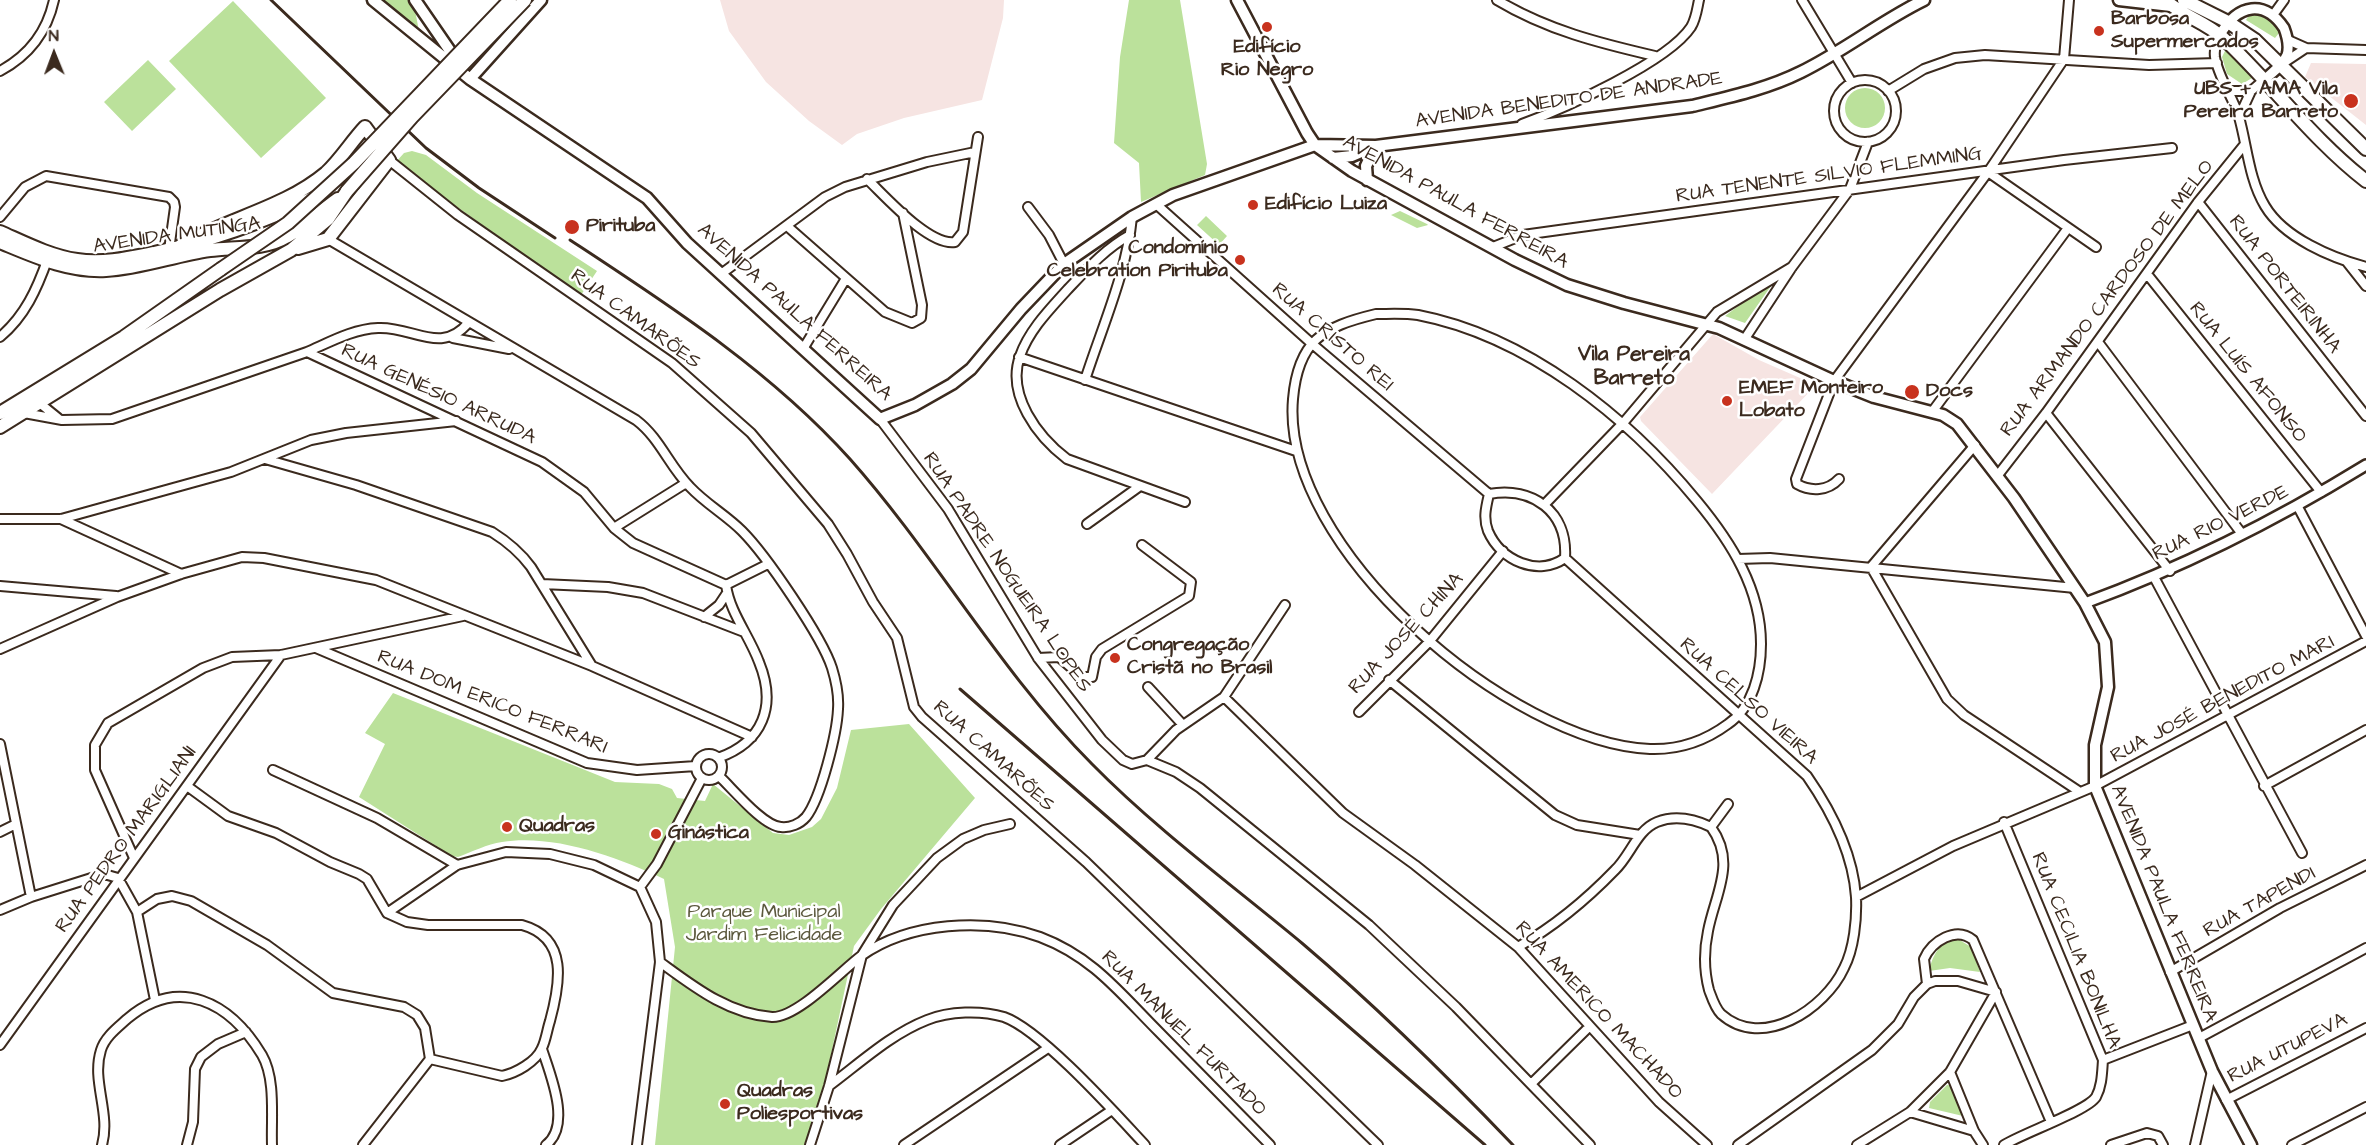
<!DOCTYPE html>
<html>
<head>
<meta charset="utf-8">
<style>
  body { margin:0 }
  #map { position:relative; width:2366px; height:1145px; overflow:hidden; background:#fff; font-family:"Architects Daughter",sans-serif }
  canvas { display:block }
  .north { position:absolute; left:24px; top:24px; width:60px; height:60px; -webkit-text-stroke:4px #fff; paint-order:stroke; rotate:359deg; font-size:16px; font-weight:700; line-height:24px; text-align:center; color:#3b2a1e }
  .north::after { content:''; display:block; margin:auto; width:21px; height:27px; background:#3b2a1e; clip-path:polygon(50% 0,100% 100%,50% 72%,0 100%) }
</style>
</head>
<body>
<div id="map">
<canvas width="2366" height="1145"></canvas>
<div class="north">N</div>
</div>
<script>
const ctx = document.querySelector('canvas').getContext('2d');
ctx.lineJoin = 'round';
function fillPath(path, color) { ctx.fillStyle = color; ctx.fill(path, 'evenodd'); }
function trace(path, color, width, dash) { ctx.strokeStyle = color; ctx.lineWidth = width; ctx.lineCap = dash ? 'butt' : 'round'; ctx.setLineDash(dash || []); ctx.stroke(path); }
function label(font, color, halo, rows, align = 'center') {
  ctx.font = font + ' "Architects Daughter",sans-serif'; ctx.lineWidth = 5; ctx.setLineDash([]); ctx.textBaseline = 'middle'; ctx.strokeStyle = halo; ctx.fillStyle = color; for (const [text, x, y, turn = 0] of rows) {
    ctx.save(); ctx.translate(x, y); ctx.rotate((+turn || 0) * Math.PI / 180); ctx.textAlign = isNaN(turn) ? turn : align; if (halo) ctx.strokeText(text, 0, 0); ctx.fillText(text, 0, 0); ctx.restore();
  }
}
fillPath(new Path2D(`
  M 720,0 L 1004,0 L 1003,18 L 982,100 L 904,118 L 857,134 L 842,145 L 809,121 L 766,82 L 729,31 Z
  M 2311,63 L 2366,64 L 2366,125 L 2305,77 Z
  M 1713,334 L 1759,360 L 1816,385 L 1712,494 L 1641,421 L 1640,417 Z`), '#f6e4e2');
fillPath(new Path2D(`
  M 377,0 L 413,0 L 419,31 Z
  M 1129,0 L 1180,0 L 1207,164 L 1205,175 L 1141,202 L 1139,163 L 1114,143 L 1120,57 Z
  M 233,1 L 326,98 L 261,158 L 169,61 Z
  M 2252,11 L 2272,14 L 2279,33 L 2275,38 L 2246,20 Z
  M 2226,49 L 2252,78 L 2242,84 L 2227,74 L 2222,57 Z
  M 148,60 L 176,89 L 132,131 L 104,102 Z
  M1845 108a20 20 0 1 1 40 0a20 20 0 1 1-40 0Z
  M 412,151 L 426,155 L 477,193 L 597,271 L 581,295 L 395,163 L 404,153 Z
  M 1400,211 L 1427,224 L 1428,225 L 1417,228 L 1391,215 Z
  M 1206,216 L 1227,236 L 1219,245 L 1197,225 Z
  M 1778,276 L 1745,323 L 1725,316 Z
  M 393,693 L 615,782 L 659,784 L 672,789 L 677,798 L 705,801 L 713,784 L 773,833 L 789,835 L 812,827 L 821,819 L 837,788 L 851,730 L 909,724 L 975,798 L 881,909 L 854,946 L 821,1102 L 804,1145 L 655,1145 L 675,947 L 664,879 C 616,857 555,834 502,842 C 487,844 472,852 458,857 L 452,856 L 359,797 L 385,744 L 365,733 Z
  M 1958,939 L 1971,947 L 1980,972 L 1950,968 L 1929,971 C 1933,954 1940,941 1958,939 Z
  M 1947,1085 L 1950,1085 L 1963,1116 L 1929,1108 L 1930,1102 Z`), '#bbe19b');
const minor = new Path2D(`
  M 1497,0 C 1547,30 1599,43 1655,56
  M 1802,0 L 1852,83
  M 2276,11 L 2284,0
  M 2220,35 C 2216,42 2214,49 2215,57 C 2218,77 2233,97 2239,117 C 2247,145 2249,180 2265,206 C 2284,238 2332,258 2366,267
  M 2288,40 L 2306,48 L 2366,50
  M 2282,64 L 2306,48
  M 0,71 C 30,55 47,32 54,0
  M1834 111a31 31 0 1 1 62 0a31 31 0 1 1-62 0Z
  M 1888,91 L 1924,69 L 1955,58 L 1985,55 L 2149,65 L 2217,63
  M 2229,91 L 2251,91 L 2265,79
  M 2239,117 L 2251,91
  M 1522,124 C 1563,109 1668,62 1691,27 C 1696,19 1697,9 1699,0
  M 389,160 L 458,215 L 672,363 L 751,433 L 828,524 L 847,554 L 873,602 L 897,638 L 914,707 L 922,717 L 1086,862 L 1378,1145
  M 1988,172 L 2096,247
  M 867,179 C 886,197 929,246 955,242 L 963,232 L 978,137
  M 2198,202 L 2366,416
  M 1156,204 L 1310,342 L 1489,494
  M 1028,207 L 1049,235 L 1064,264
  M 0,217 L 25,187 L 46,176 L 169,197 L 174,202 L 175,207 L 169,250
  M 787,226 L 885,312 L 912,323 L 921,318 L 922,305 L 903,213
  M 1130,235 C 1106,248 1087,269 1068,289 C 1050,309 1029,330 1020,356 C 1006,395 1038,437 1067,459 L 1185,502
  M 328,239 L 636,420 C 660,438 669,466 690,487 C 706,504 726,515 742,531 C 766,555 822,637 832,668 C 836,681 839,695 838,709 C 837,733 821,798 806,817 C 800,824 790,828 781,827 C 763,826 733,789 719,776
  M 1493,247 L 1523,235 L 2064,160 L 2172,148
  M 2347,262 L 2366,286
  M 721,274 L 825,197 L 845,187 L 927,162 L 975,152
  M 2147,274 L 2321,492
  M 1376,314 C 1389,314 1404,313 1418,315 C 1527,336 1628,417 1697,501 C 1731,542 1761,589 1761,644 C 1761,673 1753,707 1728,724 C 1705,741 1679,750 1650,749 C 1511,743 1280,548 1293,399 C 1298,341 1322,327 1376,314 Z
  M 0,337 C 25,316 37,289 48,258
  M 453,338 L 509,349
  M 1744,340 L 1792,267 L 1850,189 L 1868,142
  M 2098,342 L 2242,534
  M 803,349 L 845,280
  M 307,352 C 330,342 353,329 378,328 C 413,326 441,356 469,322
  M 1019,357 L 1296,451
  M 1085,380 C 1102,327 1127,272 1132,217
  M 37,401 L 58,418
  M 1932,412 L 2068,228
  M 24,413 L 62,420 L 112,419 L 307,352 L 542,462 L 584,492 L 614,528 L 633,543 L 726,585 L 768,564
  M 2046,413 L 2170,571
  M 880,419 L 948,509 L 1038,658 L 1102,740 L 1123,760 L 1132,764 L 1147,760 L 1176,772 L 1200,788 L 1369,925 L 1456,1007 L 1590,1145
  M 265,459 L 356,485 L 492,532 C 508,542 520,552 531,567 L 592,666
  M 1998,475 L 2046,413 L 2198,202 L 2245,144
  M 1839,479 C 1828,491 1811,492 1797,484 L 1796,479 L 1834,381 L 1988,172 L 2064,59 L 2069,0
  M 1489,494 C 1486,507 1483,518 1488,531 C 1501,561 1538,577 1565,558
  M 1489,494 C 1533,486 1568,512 1565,558
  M 1544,505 L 1624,422 L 1717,312 L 1792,267
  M 2298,507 L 2366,636
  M 0,519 L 61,519 L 231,472 L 311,440 L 346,433 L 456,421
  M 61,519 L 181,574
  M 1087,524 L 1140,486
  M 614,528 L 686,483
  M 1738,559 L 1770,558 L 2075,588
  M 1871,567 L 1947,699 L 1964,715 L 2080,792
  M 1871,567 L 1975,445
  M 2154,577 L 2302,853
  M 542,584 L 608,587 L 643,593 L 744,632
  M 0,586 L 116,596
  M 704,617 L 719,605 L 727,593
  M 316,648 L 587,763 L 637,770 L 696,766
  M 0,649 L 117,597 L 181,574 L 242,557 L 264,558 L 376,580 L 592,666 L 752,737
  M 1038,658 L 1059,657 L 1082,677 L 1092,677 L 1096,657 L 1102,649 L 1189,596 L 1191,582 L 1142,545
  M 1389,680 L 1555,815 L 1577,825 L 1640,835
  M 1148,687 L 1183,725
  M 1224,697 L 1343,813 L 1415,865 L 1518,947 L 1659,1102 L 1707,1145
  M 1359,712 L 1429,642 L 1503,551
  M 0,744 L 31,897
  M696 767a13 13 0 1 1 26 0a13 13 0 1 1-26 0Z
  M 718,758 C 763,742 777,706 759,662 C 749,635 730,613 726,585
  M 1147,760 L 1176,730 L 1224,697 L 1285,605
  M 273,770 L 377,818 L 457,865
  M 187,786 L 228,816 L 276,833 L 330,862 L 359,874 L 367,879 L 387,913 L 407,922 L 428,925 L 522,925 C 569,938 560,984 550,1021 C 547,1030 546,1040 542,1048 C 536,1062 516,1073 502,1076 L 430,1059
  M 2264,786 L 2366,730
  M 1711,827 L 1728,804
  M 0,832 L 16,824
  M 134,858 L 95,770 L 95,745 L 108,723 L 203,668 L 232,657 L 281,655 L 463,616
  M 640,887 L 657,864 L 702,778
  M 1856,897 L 1953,846 L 2095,786 L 2366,641
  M 0,910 L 31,897 L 104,874 L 118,878 L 137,912 L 155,1000
  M 137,912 L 157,899 L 172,896 L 191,901 L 267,945 L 333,993 L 404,1007 L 417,1015 L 425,1028 L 430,1059 L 363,1145
  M 387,913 L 457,865 L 506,852 L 550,854 L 594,865 L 640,887 L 656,922 L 660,962 L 637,1145
  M 1518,947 C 1553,927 1587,899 1615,870 C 1630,856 1637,830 1657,822 C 1675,815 1694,819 1711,827 C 1737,863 1715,894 1708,931 C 1704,950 1704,971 1709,990 C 1712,998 1715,1008 1721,1014 C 1762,1051 1825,1009 1844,968 C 1854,949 1857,919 1856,897 C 1853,853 1832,812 1807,776 L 1565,558
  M 660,962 C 693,986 728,1014 772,1017 C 797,1018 841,971 861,956 C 909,922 985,917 1040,937 C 1093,957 1120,993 1159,1032 C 1196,1070 1233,1107 1270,1145
  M 2170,972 L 2280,908 L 2366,865
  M 1927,984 L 1924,959 C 1932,941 1956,926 1973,940 L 2051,1122
  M 2199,1038 L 2366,948
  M 0,1045 L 281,655
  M 542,1049 C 550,1074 572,1125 546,1145
  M 2103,1060 L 2193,1025
  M 1950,1072 L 1974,1131 L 1983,1145
  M 1532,1083 L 1589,1027
  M 829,1086 C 860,1063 891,1034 927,1020 C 949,1011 981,1010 1004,1017 C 1041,1030 1116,1114 1145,1145
  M 2226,1100 L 2366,1028
  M 1910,1112 L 1974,1131
  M 102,1145 C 111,1113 91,1081 101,1050 C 105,1037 117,1028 127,1019 C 179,975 230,1002 262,1055 C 276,1079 271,1118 272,1145
  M 187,1145 L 193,1122 L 195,1069 L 201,1057 L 218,1044 L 246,1032
  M 810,1145 L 829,1086 L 862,955 L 893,905 L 937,858 L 963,839 L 984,830 L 1010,824
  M 904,1145 L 1048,1048
  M 1060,1145 L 1112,1110
  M 1738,1145 L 1872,1050 L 1898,1024 L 1914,997 L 1927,984 L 1935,981 L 1958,981 L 1996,992
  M 1857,1145 L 1910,1112 L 1950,1072 L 1996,992
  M 2004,1145 C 2023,1133 2087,1111 2096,1097 C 2102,1086 2102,1073 2103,1060 L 2004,822
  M 2111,1145 L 2147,1133 L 2158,1136 L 2163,1145
  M 2195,1145 L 2212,1071
  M 2292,1145 L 2366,1107`);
const tertiary = new Path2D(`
  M 2220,35 C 2238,3 2265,0 2284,28 C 2287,36 2290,46 2287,55 C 2283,65 2273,72 2265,79
  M 2085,603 C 2186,566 2275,521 2366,465`);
const secondary = new Path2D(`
  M 373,0 L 470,79 L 647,198 L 687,243 L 880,419 L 915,405 L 952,384 L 971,369 L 1021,309 L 1064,264 L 1132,217 L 1173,195 L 1315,145 L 1376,146 L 1692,106 C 1729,97 1767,89 1801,72 C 1844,51 1881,21 1924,0
  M 415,0 L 459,64
  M 1237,0 L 1307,133 L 1315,145 L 1352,171 L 1515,260 L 1567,285 L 1624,303 L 1719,328 L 1834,381 L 1874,397 L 1943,415 L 1957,424 L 2014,498 L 2085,603 L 2105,642 L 2108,687 L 2095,745 L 2095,786 L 2212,1071 L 2251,1145
  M 2119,0 L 2171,6
  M 470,79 L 541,0
  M 1333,158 L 1352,156 L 1373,147
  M 1367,180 L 1366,166 L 1375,147`);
const primary = new Path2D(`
  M 2165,0 C 2182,16 2206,22 2223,38 C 2272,84 2313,140 2366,181
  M 2184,0 L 2228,22 L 2255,40 L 2366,149
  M 0,232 C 25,243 50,256 77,260 C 103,264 129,258 154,253 C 212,240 259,224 313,198
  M 0,242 C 34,256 68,272 106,270 C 141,268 175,255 210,250 C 233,247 265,250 286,237 C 304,227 321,211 338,199
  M 177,248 C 224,219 283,209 326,173 C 341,159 351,142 365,127 L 389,160 L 328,239 L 298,248
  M 0,413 L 124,337 L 221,269
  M 0,427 L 220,290 L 291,250 L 328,219 L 347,191`);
trace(minor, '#3b2a1e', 12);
trace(tertiary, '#3b2a1e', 14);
trace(secondary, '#3b2a1e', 15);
trace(primary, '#3b2a1e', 16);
trace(minor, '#fff', 8);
trace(tertiary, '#fff', 9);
trace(secondary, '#fff', 10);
trace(primary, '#fff', 12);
trace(new Path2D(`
  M 271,0 L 426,148 L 479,188 L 555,238
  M 570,240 C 669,305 770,370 850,459 C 936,556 1000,672 1092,764 C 1157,830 1232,885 1303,944 C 1377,1007 1446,1075 1513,1145
  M 960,689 L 1485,1145`), '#3b2a1e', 3);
const primaryBridge = new Path2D(`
  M 347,191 L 412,117 L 525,0
  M 221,269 L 288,223 L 354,163 L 510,0`);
trace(primaryBridge, '#3b2a1e', 16, []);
trace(primaryBridge, '#fff', 12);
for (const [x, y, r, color] of [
  [1267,27,6,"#c8321e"],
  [2099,31,6,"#c8321e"],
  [2351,101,8,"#c8321e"],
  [1253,205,6,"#c8321e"],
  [572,227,8,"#c8321e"],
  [1240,260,6,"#c8321e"],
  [1912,392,8,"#c8321e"],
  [1727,401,6,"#c8321e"],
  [1115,658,6,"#c8321e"],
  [507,827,6,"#c8321e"],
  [656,834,6,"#c8321e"],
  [725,1104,6,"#c8321e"]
]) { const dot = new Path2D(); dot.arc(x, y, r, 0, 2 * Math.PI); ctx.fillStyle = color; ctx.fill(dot); trace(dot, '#fff', 2); }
label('bold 20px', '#3b2a1e', '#fff', [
  ["Barbosa",2111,20],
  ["Supermercados",2111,43],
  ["Edifício",1267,48,"center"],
  ["Rio Negro",1267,71,"center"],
  ["UBS + AMA Vila",2338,90,"right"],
  ["Pereira Barreto",2338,113,"right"],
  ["Edifício Luiza",1265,205],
  ["Pirituba",586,227],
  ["Condomínio",1228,249,"right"],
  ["Celebration Pirituba",1228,272,"right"],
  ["EMEF Monteiro",1739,389],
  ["Lobato",1739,412],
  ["Docs",1926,392],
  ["Congregação",1127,646],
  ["Cristã no Brasil",1127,669],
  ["Quadras",519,827],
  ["Ginástica",668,834],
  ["Quadras",737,1092],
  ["Poliesportivas",737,1115]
], 'left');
label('20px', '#3b2a1e', '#fff', [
  ["AVENIDA BENEDITO DE ANDRADE",1569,101,-8],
  ["RUA TENENTE SILVIO FLEMMING",1829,176,-8],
  ["AVENIDA PAULA FERREIRA",1455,203,29],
  ["AVENIDA MUTINGA",177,236,-8],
  ["RUA PORTEIRINHA",2284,285,52],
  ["RUA ARMANDO CARDOSO DE MELO",2108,299,-53],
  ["AVENIDA PAULA FERREIRA",794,313,42],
  ["RUA CAMARÕES",635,320,36],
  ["RUA CRISTO REI",1332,338,41],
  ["RUA LUÍS AFONSO",2247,373,51],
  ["RUA GENÉSIO ARRUDA",438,395,25],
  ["RUA RIO VERDE",2221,524,-26],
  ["RUA PADRE NOGUEIRA LOPES",1006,573,56],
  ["RUA JOSÉ CHINA",1407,634,-47],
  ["RUA JOSÉ BENEDITO MARI",2223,700,-28],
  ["RUA CELSO VIEIRA",1748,702,42],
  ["RUA DOM ERICO FERRARI",492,703,22],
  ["RUA CAMARÕES",993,757,42],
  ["RUA PEDRO MARIGLIANI",127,840,-54],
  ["RUA TAPENDI",2260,903,-29],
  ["AVENIDA PAULA FERREIRA",2163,904,68],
  ["RUA CECILIA BONILHA",2075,951,68],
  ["RUA AMERICO MACHADO",1598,1011,47],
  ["RUA MANUEL FURTADO",1183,1034,45],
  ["RUA UTUPEVA",2288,1049,-27]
]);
label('20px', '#5b583d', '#fff', [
  ["Parque Municipal",764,913],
  ["Jardim Felicidade",764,936]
]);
label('bold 21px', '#3b2a1e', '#fff', [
  ["Vila Pereira",1634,356],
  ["Barreto",1634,380]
]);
</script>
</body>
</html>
